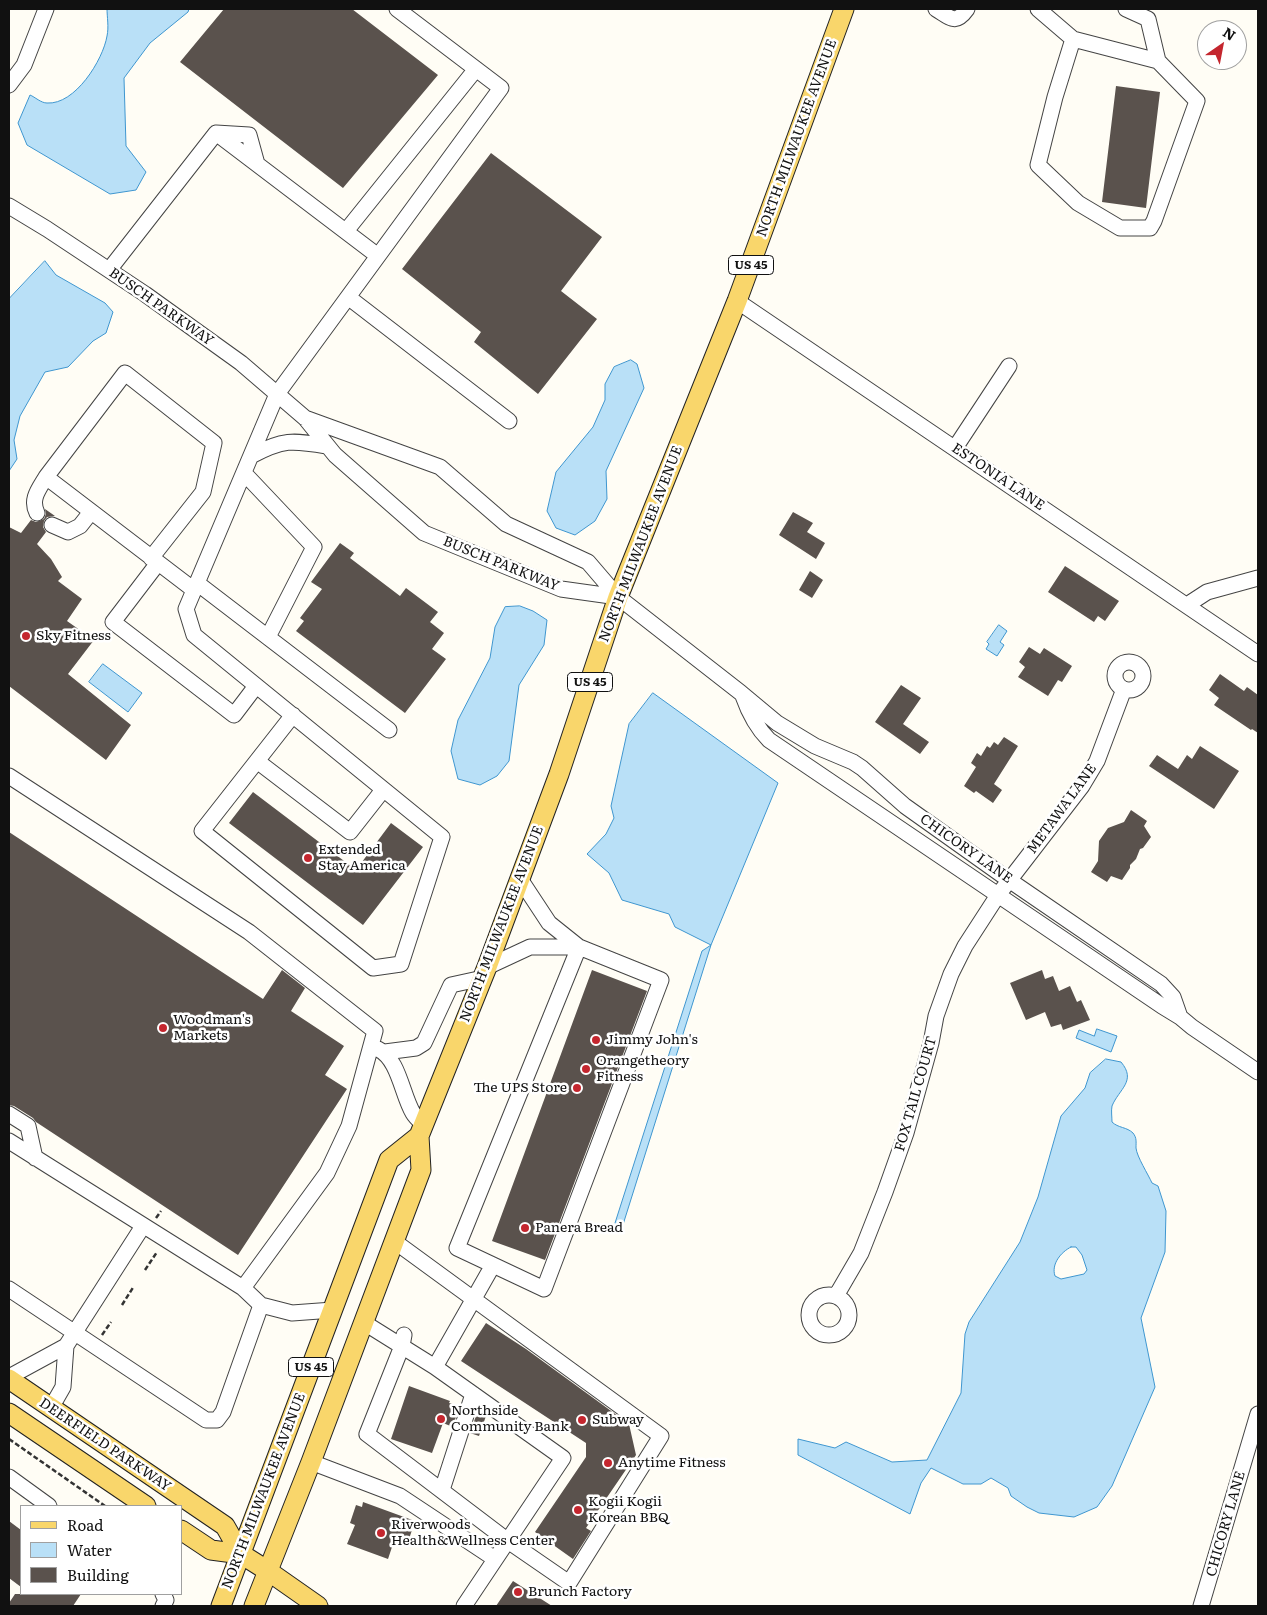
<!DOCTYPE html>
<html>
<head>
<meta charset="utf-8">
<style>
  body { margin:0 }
  #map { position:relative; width:1267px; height:1615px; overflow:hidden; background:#fffdf5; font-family:Literata,serif }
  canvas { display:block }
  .frame { position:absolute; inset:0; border:10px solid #111; pointer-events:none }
  .legend { position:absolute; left:20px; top:1505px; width:162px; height:90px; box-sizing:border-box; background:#fff; border:1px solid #a0a0a0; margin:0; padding:6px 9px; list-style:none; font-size:15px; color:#111 }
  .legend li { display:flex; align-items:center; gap:10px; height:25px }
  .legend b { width:25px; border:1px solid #a0a0a0 }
  .north { position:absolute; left:1197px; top:20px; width:50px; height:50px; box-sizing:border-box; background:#fff; border:1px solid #a0a0a0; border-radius:50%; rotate:33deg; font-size:14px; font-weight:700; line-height:20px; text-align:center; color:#111 }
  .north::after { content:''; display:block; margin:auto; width:18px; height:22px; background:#c4262e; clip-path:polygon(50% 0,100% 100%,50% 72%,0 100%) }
</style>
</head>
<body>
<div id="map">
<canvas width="1267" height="1615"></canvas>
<div class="frame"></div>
<ul class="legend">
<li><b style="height:6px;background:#f9d66b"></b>Road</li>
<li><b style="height:14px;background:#b9e0f7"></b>Water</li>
<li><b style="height:14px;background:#5a524d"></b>Building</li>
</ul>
<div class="north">N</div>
</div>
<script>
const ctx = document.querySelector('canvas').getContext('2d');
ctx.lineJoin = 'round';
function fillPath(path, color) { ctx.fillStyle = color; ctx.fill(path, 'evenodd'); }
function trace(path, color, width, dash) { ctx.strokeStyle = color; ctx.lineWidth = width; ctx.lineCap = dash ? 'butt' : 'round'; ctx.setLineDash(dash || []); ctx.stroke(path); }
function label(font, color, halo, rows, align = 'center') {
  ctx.font = font + ' Literata,serif'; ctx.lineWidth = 5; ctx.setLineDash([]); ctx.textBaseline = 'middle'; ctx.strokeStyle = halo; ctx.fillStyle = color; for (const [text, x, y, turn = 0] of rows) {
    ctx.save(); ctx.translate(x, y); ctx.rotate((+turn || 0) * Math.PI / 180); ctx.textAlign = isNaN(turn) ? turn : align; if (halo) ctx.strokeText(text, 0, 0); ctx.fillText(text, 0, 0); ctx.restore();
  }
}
const water = new Path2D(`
  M 107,9 L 189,9 L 188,12 L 150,43 L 124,78 L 126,146 L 146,172 L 136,190 L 110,194 L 27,145 L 18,123 L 30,95 C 35,97 41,103 47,103 C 75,105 103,60 107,36 C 109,27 107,17 107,9 Z
  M 45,261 L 56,275 L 105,303 L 113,312 L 106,333 L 93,341 L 68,367 L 45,372 L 20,416 L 14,440 L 17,459 L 9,471 L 9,299 Z
  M 631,360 L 637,364 L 644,388 L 606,471 L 607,499 L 595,521 L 575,535 L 556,528 L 547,511 L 556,472 L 593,427 L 605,400 L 605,384 L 614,367 Z
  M 520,606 L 533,611 L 547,620 L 544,645 L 519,685 L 509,761 L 497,776 L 480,785 L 458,779 L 451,751 L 458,720 L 490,658 L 495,627 L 505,607 Z
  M 999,625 L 1007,631 L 1000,642 L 1004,645 L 997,656 L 986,649 L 989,644 L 987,642 Z
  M 103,664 L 142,693 L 128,712 L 89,682 Z
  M 653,693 L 778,783 L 711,945 L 621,1231 L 615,1223 L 702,951 L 711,945 L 675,927 L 669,914 L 622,900 L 609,873 L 587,854 L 606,834 L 614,818 L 611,806 L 629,724 Z
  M 1097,1029 L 1117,1036 L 1111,1052 L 1076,1038 L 1079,1030 L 1094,1036 Z
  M 1106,1059 L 1121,1062 C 1137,1081 1119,1089 1112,1106 C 1111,1111 1112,1117 1112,1122 C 1118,1128 1127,1127 1133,1133 C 1137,1138 1136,1142 1136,1148 C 1137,1157 1148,1174 1152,1183 L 1158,1186 L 1166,1211 L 1165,1252 L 1141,1318 L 1155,1387 L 1112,1486 L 1097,1507 L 1074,1517 L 1039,1513 L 1027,1507 L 1011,1496 L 1008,1488 L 991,1478 L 981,1484 L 963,1484 L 931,1468 L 921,1483 L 910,1514 L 798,1455 L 798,1439 L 835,1448 L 846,1442 L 892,1462 L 927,1460 L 961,1393 L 965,1334 L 969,1322 L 1020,1242 L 1038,1197 L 1061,1116 L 1085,1088 L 1090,1073 ZM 1071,1247 L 1076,1247 L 1082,1255 L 1087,1270 L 1084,1274 L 1061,1279 L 1055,1276 C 1051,1264 1061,1252 1071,1247 Z`);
fillPath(water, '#b9e0f7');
trace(water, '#3f96cf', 1);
fillPath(new Path2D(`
  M 224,9 L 352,9 L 438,75 L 343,188 L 180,62 Z
  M 1116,86 L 1160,92 L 1146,208 L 1102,202 Z
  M 491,153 L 602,237 L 561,291 L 597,319 L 538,394 L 474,342 L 481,332 L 402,269 Z
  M 45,509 L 55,516 L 47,517 L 44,521 L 43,527 L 46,532 L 37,544 L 51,559 L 62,577 L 58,581 L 82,599 L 67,621 L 94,640 L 68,674 L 131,725 L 106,760 L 9,686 L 9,527 L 21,533 L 31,520 L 36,522 L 44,519 L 46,514 Z
  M 793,512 L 813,523 L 807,532 L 825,543 L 816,559 L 779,535 Z
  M 340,543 L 354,553 L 350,558 L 400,596 L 406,588 L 438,612 L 430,622 L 444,633 L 432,649 L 446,659 L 405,713 L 296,631 L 304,621 L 300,618 L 322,589 L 311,582 Z
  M 1065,566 L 1119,601 L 1105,621 L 1098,616 L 1094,622 L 1048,592 Z
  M 810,571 L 823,580 L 812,598 L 799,590 Z
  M 1029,647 L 1040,654 L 1044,648 L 1072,666 L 1062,682 L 1058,680 L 1048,696 L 1018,677 L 1025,667 L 1019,662 Z
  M 1220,674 L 1244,691 L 1247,687 L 1258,695 L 1258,733 L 1252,729 L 1251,730 L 1214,705 L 1219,698 L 1209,690 Z
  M 901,685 L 921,698 L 903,724 L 929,742 L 920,754 L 875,722 Z
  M 1004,737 L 1018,746 L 994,784 L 1002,790 L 993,803 L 976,791 L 974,793 L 964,786 L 976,767 L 971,763 L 977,753 L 981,756 L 987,746 L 990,748 L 994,742 L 998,745 Z
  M 1200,746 L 1239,771 L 1214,809 L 1149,766 L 1157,755 L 1178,769 L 1187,755 L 1192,759 Z
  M 253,792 L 356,870 L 391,823 L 423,847 L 363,925 L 229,823 Z
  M 1131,810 L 1147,821 L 1144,826 L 1151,837 L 1143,848 L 1140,849 L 1136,859 L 1130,865 L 1130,868 L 1122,880 L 1111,876 L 1107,882 L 1091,872 L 1098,861 L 1099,841 L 1108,828 L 1124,822 Z
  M 9,832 L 263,999 L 282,970 L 305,988 L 291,1011 L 344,1046 L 325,1075 L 347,1089 L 238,1255 L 36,1122 L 33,1118 L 14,1106 L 9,1105 Z
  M 592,970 L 647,991 L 545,1260 L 492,1241 Z
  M 1042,970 L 1045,979 L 1053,976 L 1059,991 L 1070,986 L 1077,1002 L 1081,1000 L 1090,1020 L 1063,1030 L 1061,1024 L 1051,1027 L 1045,1012 L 1026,1020 L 1010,983 Z
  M 486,1323 L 526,1349 L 629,1424 L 636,1455 L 586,1528 L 591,1531 L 573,1559 L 535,1532 L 586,1457 L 586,1443 L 461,1361 Z
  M 409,1386 L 450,1401 L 449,1403 L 459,1406 L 453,1427 L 443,1423 L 432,1453 L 391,1439 Z
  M 477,1413 L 486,1416 L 479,1436 L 470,1433 Z
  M 363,1502 L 415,1521 L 408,1542 L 405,1541 L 403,1547 L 393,1544 L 388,1559 L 347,1544 L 355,1525 L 350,1523 L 356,1505 L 362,1507 Z
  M 9,1521 L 21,1530 L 21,1587 L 9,1578 Z
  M 513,1581 L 552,1606 L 496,1606 Z
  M 15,1594 L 81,1594 L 73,1606 L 9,1606 L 9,1603 Z`), '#5a524d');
const minor = new Path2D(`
  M 936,9 C 950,17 955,26 967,9
  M 1038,9 L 1073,39 L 1158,61 L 1197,101 L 1154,221 L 1150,228 L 1120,228 L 1078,203 L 1038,165 L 1055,97 L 1073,39
  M 1126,9 L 1148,19 L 1158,61
  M 9,85 L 24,65 L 46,9
  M 216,133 L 249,135 L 257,164
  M 9,206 L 47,229 L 145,294 L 241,363 L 305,418 L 335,455 L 424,533 L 561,589 L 618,597
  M 346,231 L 476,69
  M 109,270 L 216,133 L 378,256
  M 348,297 L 509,421
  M 737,301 L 1258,654
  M 305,418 L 440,467 L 506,524 L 588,562 L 618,597 L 741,693 L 777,723 L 815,746 L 853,762 L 862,768 L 905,806 L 1009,880 L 1161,984 L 1173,997 L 1180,1017
  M 955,448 L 1009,366
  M 251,456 C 283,439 292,440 327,446
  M 244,473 L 314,547 L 268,637
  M 46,477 L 194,590
  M 37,513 C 30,499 39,489 46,477 L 125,373 L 214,443 L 203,492 L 151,558
  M 52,525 L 68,532 L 80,526 L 91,512
  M 158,563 L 113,622 L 234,715 L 256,686
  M 197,583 L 389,730
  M 1187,605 L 1207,592 L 1258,578
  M1115 676a14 14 0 1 1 28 0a14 14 0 1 1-28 0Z
  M 743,696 C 749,713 756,727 769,740 L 1162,1006 L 1180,1017 L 1192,1027 L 1258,1072
  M 293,715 L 202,831 L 373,968 L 401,964 L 442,837 L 194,635 L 186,609 L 277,394 L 501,88 L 397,9
  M 257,761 L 350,832 L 383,790
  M 9,776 L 249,932 L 375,1031 L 349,1126 L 327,1173 L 243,1288 L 9,1141
  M 520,879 L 549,923 L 579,947 L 661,980 L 544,1289 L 457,1248 L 579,947
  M 487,967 L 530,947 L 579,947
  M 378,1049 C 399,1059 402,1095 413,1113 C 416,1118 420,1121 424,1125
  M 385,1052 L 416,1048 L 424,1043 L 451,985 L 483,978
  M 9,1114 L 28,1126 L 35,1158
  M 394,1241 L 661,1436 L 569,1583 L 508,1541 L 367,1434 L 402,1346 L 404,1335
  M 9,1289 L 206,1420 L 217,1420 L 223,1412 L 261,1305 L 243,1288
  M809 1315a20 20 0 1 1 40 0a20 20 0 1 1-40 0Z
  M 836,1296 L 861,1253 L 885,1192 L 906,1133 L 931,1043 L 936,1016 L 951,974 L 965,946 L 998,895 L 1082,786 L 1097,761 L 1124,689
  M 261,1305 L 292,1313 L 333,1310
  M 363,1322 L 435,1367 L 563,1458 L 464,1606
  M 435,1367 L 493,1265
  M 9,1377 L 66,1346 L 143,1226
  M 51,1408 L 63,1387 L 66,1346
  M 311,1462 L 400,1496 L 495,1559
  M 9,1477 L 49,1506
  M 442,1490 L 473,1394
  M 163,1606 L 166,1600 L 163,1594
  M 1201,1606 L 1258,1414`);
const major = new Path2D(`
  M 9,1379 L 225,1526 L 241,1554
  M 9,1413 L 146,1506
  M 181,1530 L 211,1550 L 241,1554 L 268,1571 L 318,1606
  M 221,1606 L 389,1160 L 419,1136
  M 254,1606 L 311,1462 L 421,1170 L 419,1136 L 487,967 L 559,774 L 618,597 L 737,301 L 844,9`);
trace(minor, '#444', 17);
trace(major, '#222', 21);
trace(new Path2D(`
  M 156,1218 L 161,1211
  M 145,1270 L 157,1252
  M 122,1305 L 134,1286
  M 102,1335 L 111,1322
  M 9,1439 L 105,1506`), '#333', 2.5, [5, 2.5]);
trace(minor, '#fff', 15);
trace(major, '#f9d66b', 19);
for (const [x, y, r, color] of [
  [26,636,5,"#c4262e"],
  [308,858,5,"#c4262e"],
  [163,1028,5,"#c4262e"],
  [596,1040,5,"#c4262e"],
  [586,1069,5,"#c4262e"],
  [577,1088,5,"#c4262e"],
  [525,1228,5,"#c4262e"],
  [441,1419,5,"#c4262e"],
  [582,1420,5,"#c4262e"],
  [608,1463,5,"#c4262e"],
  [578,1510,5,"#c4262e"],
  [381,1533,5,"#c4262e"],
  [518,1592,5,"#c4262e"]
]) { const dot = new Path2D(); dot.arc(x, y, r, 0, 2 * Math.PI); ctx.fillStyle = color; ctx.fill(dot); trace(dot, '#fff', 2); }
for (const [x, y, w] of [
  [751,265,45],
  [590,682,45],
  [311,1367,45]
]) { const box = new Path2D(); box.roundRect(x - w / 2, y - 9.5, w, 19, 4); ctx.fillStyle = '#fff'; ctx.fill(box); trace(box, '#111', 1); }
label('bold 12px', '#111', null, [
  ["US 45",751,265],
  ["US 45",590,682],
  ["US 45",311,1367]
]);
label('14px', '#111', '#fff', [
  ["NORTH MILWAUKEE AVENUE",797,138,-70],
  ["BUSCH PARKWAY",161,307,35],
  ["ESTONIA LANE",998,477,34],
  ["NORTH MILWAUKEE AVENUE",641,544,-69],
  ["BUSCH PARKWAY",501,564,22],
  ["METAWA LANE",1062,809,-54],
  ["CHICORY LANE",966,849,35],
  ["NORTH MILWAUKEE AVENUE",502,924,-69],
  ["FOX TAIL COURT",916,1094,-74],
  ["DEERFIELD PARKWAY",105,1445,34],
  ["NORTH MILWAUKEE AVENUE",264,1491,-69],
  ["CHICORY LANE",1226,1524,-74]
]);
label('14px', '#111', '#fff', [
  ["Sky Fitness",36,636],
  ["Extended",318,850],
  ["Stay America",318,866],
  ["Woodman's",173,1020],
  ["Markets",173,1036],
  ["Jimmy John's",606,1040],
  ["Orangetheory",596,1061],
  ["Fitness",596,1077],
  ["The UPS Store",567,1088,"right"],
  ["Panera Bread",535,1228],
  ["Northside",451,1411],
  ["Community Bank",451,1427],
  ["Subway",592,1420],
  ["Anytime Fitness",618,1463],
  ["Kogii Kogii",588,1502],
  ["Korean BBQ",588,1518],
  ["Riverwoods",391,1525],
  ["Health&Wellness Center",391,1541],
  ["Brunch Factory",528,1592]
], 'left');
</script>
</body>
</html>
